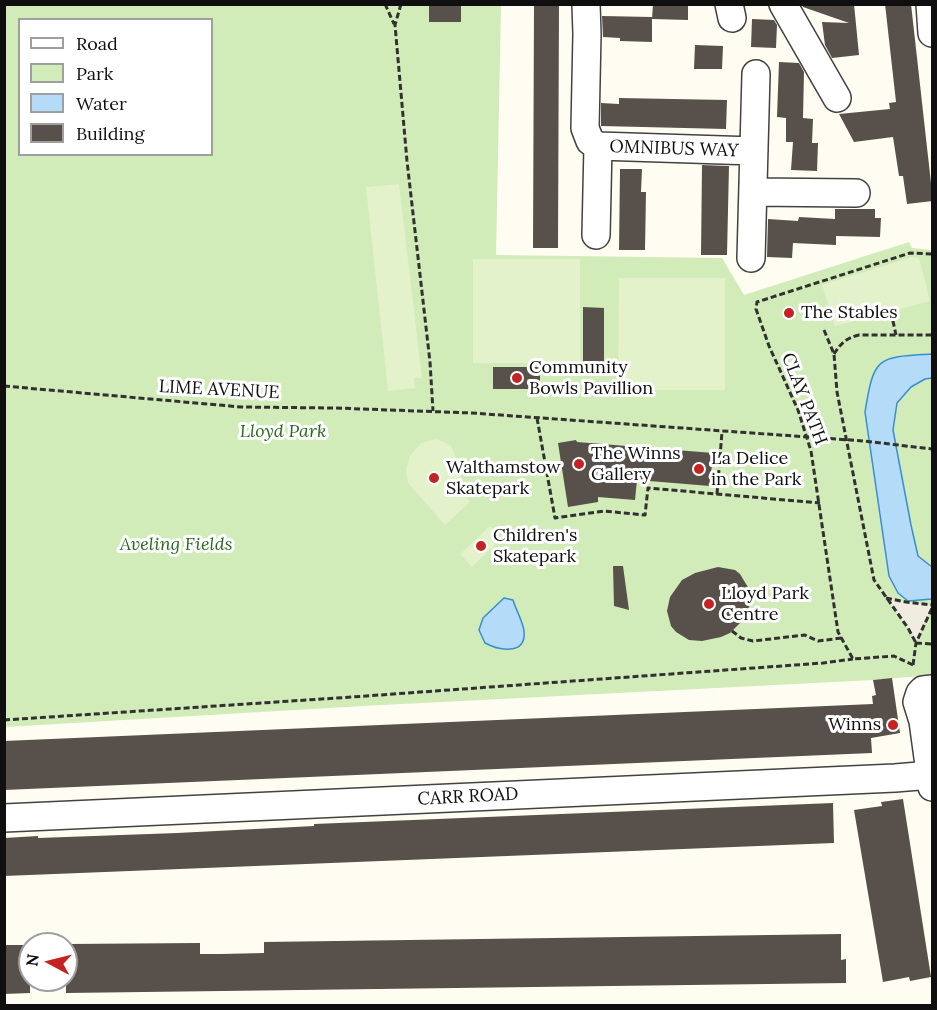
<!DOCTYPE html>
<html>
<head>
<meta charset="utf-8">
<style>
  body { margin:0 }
  #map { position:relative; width:937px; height:1010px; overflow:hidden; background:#fffdf1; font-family:Lora,serif }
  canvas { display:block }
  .frame { position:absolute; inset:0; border:6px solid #0f0f0f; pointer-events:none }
  .legend { position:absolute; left:18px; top:18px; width:195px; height:138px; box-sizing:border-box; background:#fff; border:2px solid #9f9f9f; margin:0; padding:8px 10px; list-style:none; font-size:18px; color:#0f0f0f }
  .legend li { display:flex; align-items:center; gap:12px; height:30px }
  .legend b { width:30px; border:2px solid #9f9f9f }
  .north { position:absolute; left:18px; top:932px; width:60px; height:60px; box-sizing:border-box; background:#fff; border:2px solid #9f9f9f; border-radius:50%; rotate:277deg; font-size:16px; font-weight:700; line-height:24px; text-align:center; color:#0f0f0f }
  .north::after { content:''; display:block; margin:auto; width:21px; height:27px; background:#c32323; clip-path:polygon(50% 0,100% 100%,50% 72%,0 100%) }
</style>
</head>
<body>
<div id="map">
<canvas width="937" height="1010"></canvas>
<div class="frame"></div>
<ul class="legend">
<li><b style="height:8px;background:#fff"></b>Road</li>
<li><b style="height:16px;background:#d1ebb9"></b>Park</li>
<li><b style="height:16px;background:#b4dbf8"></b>Water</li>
<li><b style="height:16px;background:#58514b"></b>Building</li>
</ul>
<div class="north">N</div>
</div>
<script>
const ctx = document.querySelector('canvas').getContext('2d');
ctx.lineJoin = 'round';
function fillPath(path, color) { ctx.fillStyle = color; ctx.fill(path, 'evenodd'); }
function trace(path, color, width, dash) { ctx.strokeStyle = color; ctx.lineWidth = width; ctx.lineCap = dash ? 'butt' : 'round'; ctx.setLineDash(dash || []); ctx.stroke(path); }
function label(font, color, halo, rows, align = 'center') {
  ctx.font = font + ' Lora,serif'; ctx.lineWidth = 6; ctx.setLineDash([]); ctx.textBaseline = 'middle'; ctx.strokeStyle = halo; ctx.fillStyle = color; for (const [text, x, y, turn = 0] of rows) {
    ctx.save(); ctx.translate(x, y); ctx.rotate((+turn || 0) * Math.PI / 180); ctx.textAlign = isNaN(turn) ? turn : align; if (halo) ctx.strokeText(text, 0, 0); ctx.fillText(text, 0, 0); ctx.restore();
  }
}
fillPath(new Path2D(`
  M 4,5 L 501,5 L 496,255 L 722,258 L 744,295 L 909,242 L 912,248 L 932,250 L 932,675 L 873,680 L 363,706 L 5,727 ZM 20,20 L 212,20 L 212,154 L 20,154 Z`), '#d1ebb9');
fillPath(new Path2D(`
  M 399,184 L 422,378 L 414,378 L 415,388 L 388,391 L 366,187 Z
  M 912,257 L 919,258 L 930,301 L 835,326 L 822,285 Z
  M 473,259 L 580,259 L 580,363 L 473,363 Z
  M 619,278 L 725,278 L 725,390 L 618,390 Z
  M 436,439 L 451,445 L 461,472 L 460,489 L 470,502 L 445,525 L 408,483 L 406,469 L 410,456 L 421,443 Z
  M 490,526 L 502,538 L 472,567 L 460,554 Z`), '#e3f2cb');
fillPath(new Path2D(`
  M 884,597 L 906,602 L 932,605 L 916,643 L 908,628 Z`), '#f0ecdf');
const water = new Path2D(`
  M 932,354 L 932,378 L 925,379 L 911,387 L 897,403 L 893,430 L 911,525 L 918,556 L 932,567 L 932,599 L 908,601 L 898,593 L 889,576 L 865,412 C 874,356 877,357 932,354 Z
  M 504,598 L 513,600 C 516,610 523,622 524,631 C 527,656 498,650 485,643 L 479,630 L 483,618 Z`);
fillPath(water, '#b4dbf8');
trace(water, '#398dd1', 1.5);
fillPath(new Path2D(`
  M 429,4 L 461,4 L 461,22 L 429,22 Z
  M 534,4 L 559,4 L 558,248 L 533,248 Z
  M 653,4 L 688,4 L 688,20 L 652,19 Z
  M 802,4 L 854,4 L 859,55 L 832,58 L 825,45 L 822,22 L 849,23 L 803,7 Z
  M 885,4 L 911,4 L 933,201 L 907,204 L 903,176 L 899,176 L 893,137 L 854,142 L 839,114 L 890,109 L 889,103 L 896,102 Z
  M 602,16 L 652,17 L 652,42 L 620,41 L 620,38 L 603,37 Z
  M 752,19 L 774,20 L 777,25 L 776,48 L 751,47 Z
  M 695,45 L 723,46 L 722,69 L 694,69 Z
  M 779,62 L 799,63 L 804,72 L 803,118 L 813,119 L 812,143 L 818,143 L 817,171 L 791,170 L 793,142 L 786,142 L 786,118 L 777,117 Z
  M 619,98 L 727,100 L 726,129 L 601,126 L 601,103 L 619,104 Z
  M 702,165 L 729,166 L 727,255 L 701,255 Z
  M 620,169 L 642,169 L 641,192 L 646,192 L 645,250 L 619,250 Z
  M 835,209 L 875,209 L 875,218 L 881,218 L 880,237 L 836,236 L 836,245 L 793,243 L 792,258 L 767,257 L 768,219 L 798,221 L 799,217 L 835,219 Z
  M 583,307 L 604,308 L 604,365 L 583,365 Z
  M 493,367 L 540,367 L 540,389 L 493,389 Z
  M 576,440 L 577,442 L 713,453 L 710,486 L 637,480 L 635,500 L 598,497 L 598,502 L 568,507 L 558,443 Z
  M 613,566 L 623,566 L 629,610 L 614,606 Z
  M 718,567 L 735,570 L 740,574 L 749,589 L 750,605 L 742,621 L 730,633 L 721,637 L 702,641 L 689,640 L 676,632 L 671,626 L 667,611 L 670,597 L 682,580 L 695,573 Z
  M 892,678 L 900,733 L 871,738 L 872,753 L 4,790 L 4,741 L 873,704 L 872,696 L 876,695 L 873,680 Z
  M 903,799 L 931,977 L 910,981 L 909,977 L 883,982 L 854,810 L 882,806 L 881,802 Z
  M 833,803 L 834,843 L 4,876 L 4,838 L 38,836 L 38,838 L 177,833 L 314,826 L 314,824 Z
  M 841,934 L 841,960 L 846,959 L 846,983 L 66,993 L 66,944 L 200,943 L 200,954 L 221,954 L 264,953 L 264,942 Z
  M 4,945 L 30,945 L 30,993 L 4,994 Z`), '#58514b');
const minor = new Path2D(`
  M 586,4 L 587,34 L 585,128 L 590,141 L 598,146 L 754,151
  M 729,4 L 732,18
  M 783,4 L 837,98
  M 930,4 L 932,33
  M 753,192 L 856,193
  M 596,235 L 598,146
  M 751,258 L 756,74
  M 932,689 L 923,690 L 920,693 L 917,702 L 923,721 L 932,787
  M 4,818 L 895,778 L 931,775`);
trace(minor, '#424242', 30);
trace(new Path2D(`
  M 385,4 L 394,24
  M 401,4 L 395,25 L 407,161 L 430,362 L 433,411
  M 891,312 L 896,335
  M 824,330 L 834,354 L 837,392 L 874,580 L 908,628 L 916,643
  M 834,354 C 841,343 846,338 859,335 L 932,335
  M 4,386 L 241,407 L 335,408 L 472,413 L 864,441 L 932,449
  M 537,418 L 555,518 L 604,511 L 645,515 L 648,488 L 820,503
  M 717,494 L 722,432
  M 886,598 L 906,602 L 932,605
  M 732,631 L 741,638 L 753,641 L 805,635 L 818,641 L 842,638
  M 916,643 L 932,644
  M 913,665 L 894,656 L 853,659 L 838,632 L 811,451 L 798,410 L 769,346 L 756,309 L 757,302 L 910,253 L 932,254
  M 913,665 L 916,643 L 932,608
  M 4,720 L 352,697 L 823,663 L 853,659`), '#313131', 3, [6, 3]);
trace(minor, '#fff', 27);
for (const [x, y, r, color] of [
  [789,313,6,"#c32323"],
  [517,378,6,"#c32323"],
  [579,464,6,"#c32323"],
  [699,469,6,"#c32323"],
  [434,478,6,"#c32323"],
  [481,546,6,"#c32323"],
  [709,604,6,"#c32323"],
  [893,725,6,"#c32323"]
]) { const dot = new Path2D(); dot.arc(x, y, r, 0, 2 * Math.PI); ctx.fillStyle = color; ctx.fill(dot); trace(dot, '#fff', 2); }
label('18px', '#0f0f0f', '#fff', [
  ["OMNIBUS WAY",674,149,2],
  ["LIME AVENUE",219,390,3],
  ["CLAY PATH",804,399,69],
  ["CARR ROAD",468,797,-3]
]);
label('18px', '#0f0f0f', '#fff', [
  ["The Stables",801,313],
  ["Community",529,368],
  ["Bowls Pavillion",529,389],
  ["The Winns",591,454],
  ["Gallery",591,475],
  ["La Delice",711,459],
  ["in the Park",711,480],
  ["Walthamstow",446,468],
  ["Skatepark",446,489],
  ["Children's",493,536],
  ["Skatepark",493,557],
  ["Lloyd Park",721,594],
  ["Centre",721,615],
  ["Winns",881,725,"right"]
], 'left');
label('italic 18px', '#29691d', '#fff', [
  ["Lloyd Park",283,432],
  ["Aveling Fields",176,545]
]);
</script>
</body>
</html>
